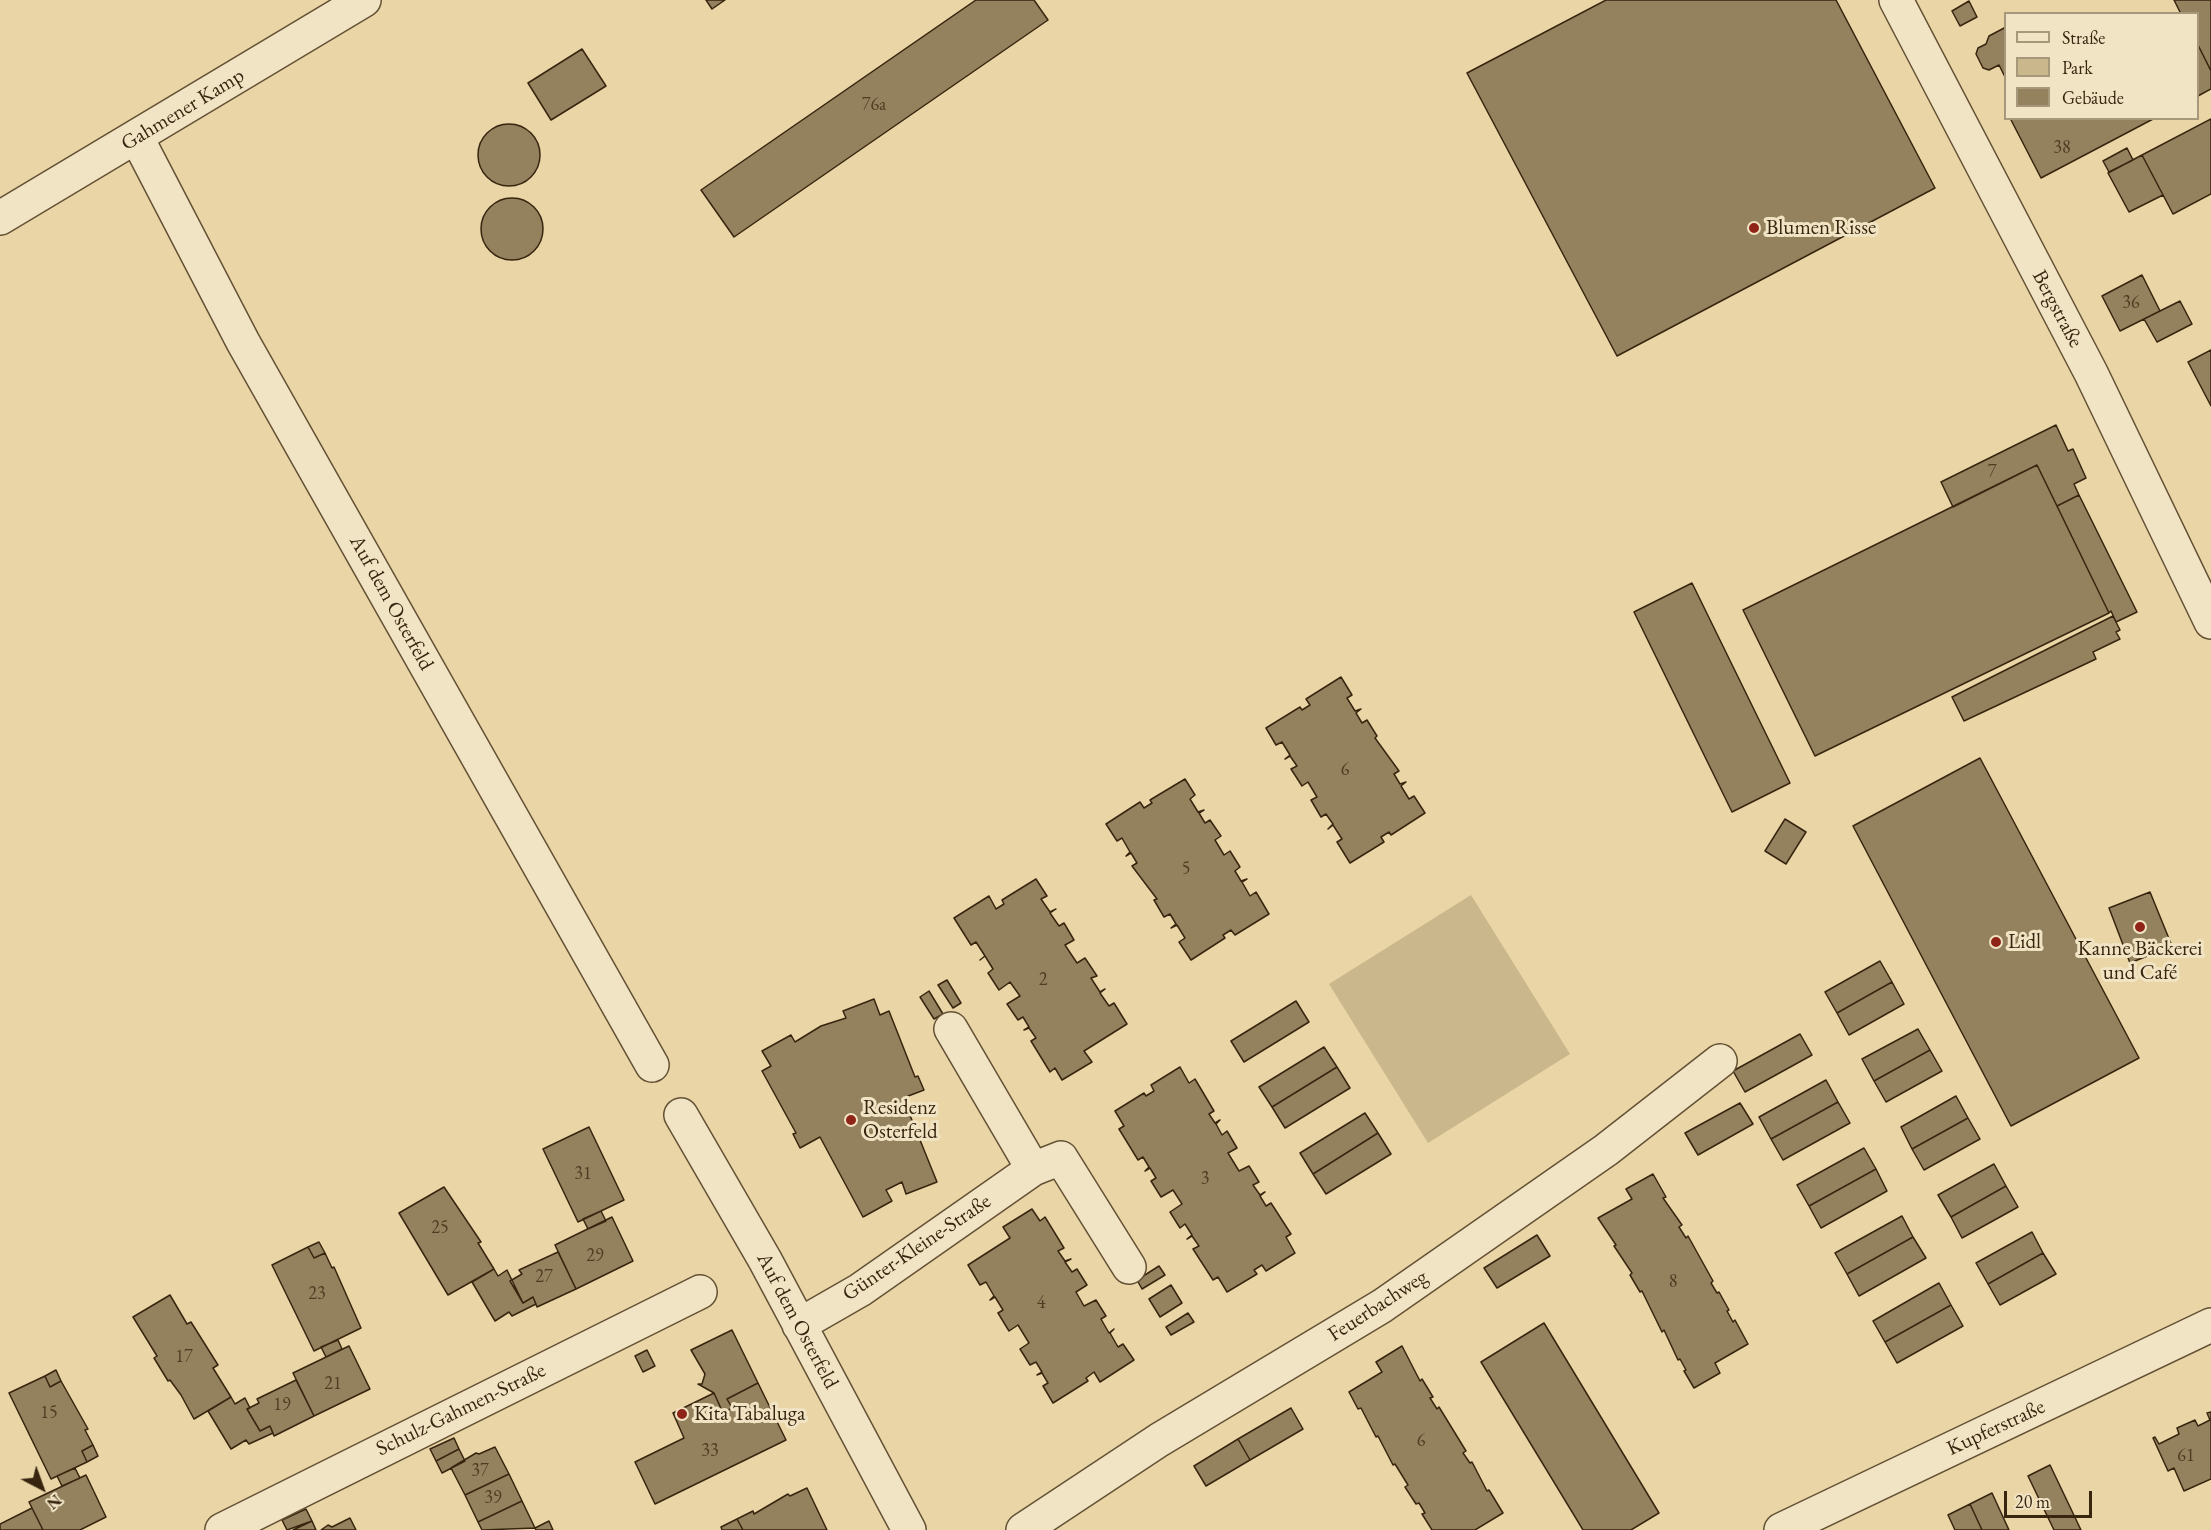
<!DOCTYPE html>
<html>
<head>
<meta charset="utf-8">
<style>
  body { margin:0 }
  #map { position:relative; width:2211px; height:1530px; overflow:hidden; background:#e9d5a5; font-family:"EB Garamond",serif }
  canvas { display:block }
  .legend { position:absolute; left:2004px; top:12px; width:195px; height:108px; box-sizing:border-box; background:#f1e4c4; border:2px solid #a7987c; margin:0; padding:8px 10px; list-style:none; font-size:18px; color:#382510 }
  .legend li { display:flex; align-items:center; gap:12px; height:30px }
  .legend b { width:30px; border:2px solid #a7987c }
  .north { position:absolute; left:12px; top:1458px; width:60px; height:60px; -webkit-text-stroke:4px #f1e4c4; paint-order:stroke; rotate:139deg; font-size:16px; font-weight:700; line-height:24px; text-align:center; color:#382510 }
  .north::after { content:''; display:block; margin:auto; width:21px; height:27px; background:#382510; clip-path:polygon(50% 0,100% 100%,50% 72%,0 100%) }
  .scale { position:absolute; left:2004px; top:1491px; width:88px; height:27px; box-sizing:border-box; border:3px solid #382510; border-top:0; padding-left:8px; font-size:18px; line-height:21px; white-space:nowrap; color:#382510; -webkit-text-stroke:4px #f1e4c4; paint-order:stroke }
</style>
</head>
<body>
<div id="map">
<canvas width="2211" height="1530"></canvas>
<ul class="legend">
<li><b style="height:8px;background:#f1e4c4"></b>Straße</li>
<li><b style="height:16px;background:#cbb78c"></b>Park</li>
<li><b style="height:16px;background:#94815d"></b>Gebäude</li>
</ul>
<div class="north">N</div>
<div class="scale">20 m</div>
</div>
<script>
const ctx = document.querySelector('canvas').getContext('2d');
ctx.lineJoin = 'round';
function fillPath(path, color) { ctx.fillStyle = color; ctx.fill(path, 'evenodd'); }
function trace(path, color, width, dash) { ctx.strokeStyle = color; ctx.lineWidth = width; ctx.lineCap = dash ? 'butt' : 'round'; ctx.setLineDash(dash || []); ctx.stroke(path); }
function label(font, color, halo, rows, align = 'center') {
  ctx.font = font + ' "EB Garamond",serif'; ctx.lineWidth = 6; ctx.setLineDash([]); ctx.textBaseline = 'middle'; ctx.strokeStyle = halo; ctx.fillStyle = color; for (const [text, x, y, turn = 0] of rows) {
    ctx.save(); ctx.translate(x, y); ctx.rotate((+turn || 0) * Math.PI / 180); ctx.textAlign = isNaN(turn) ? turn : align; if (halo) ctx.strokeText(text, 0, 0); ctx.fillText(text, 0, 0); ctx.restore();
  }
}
fillPath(new Path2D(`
  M 1471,895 L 1570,1054 L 1428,1143 L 1329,984 Z`), '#cbb78c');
const building = new Path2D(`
  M 706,0 L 725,0 L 712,9 Z
  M 976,0 L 1034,0 L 1048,20 L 734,237 L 701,190 Z
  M 1606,0 L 1836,0 L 1935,188 L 1617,356 L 1467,73 Z
  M 2174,0 L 2211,0 L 2211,71 L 2198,45 L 2198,14 L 2181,14 Z
  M 1969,1 L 1977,17 L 1960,26 L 1952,11 Z
  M 2006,27 L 2006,77 L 2005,77 L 1999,65 L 1989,70 L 1983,68 L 1976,54 L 1978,48 L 1986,44 L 1989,36 Z
  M 2198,45 L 2211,71 L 2211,89 L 2198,96 Z
  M 582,49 L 606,86 L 551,120 L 528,83 Z
  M 2010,118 L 2155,118 L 2041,178 Z
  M 2211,119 L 2211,194 L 2173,214 L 2142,155 Z
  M478 155a31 31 0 1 1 62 0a31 31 0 1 1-62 0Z
  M 2127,148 L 2133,160 L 2109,172 L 2103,161 Z
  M 2142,155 L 2163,195 L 2129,212 L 2108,173 Z
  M481 229a31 31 0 1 1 62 0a31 31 0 1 1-62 0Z
  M 2142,275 L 2160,311 L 2120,331 L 2102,296 Z
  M 2180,301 L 2192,324 L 2157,342 L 2144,319 Z
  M 2211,350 L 2211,406 L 2188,362 Z
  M 2056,425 L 2068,451 L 2073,449 L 2086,478 L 2074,484 L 2079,495 L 2057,506 L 2037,465 L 1953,507 L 1941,482 Z
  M 2037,465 L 2109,613 L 1815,756 L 1743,610 Z
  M 2079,495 L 2137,612 L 2116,622 L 2111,611 L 2109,613 L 2057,506 Z
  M 1692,583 L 1790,783 L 1732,812 L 1634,612 Z
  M 2113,616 L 2120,630 L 2116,632 L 2120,639 L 2093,652 L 2096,659 L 1964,721 L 1952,697 Z
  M 1341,677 L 1352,695 L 1347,698 L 1355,711 L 1361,709 L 1356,713 L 1362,723 L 1367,720 L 1377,736 L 1375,738 L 1399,771 L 1394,774 L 1400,784 L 1406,782 L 1401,786 L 1409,799 L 1414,796 L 1425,813 L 1391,835 L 1389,832 L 1381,837 L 1384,842 L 1350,863 L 1337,842 L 1342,839 L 1333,825 L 1328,829 L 1333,824 L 1326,814 L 1321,817 L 1311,800 L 1317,797 L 1308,782 L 1302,786 L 1291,769 L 1297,766 L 1290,756 L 1285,759 L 1290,755 L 1282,742 L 1276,745 L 1266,728 L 1300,707 L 1302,710 L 1310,705 L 1306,699 Z
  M 1980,758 L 2139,1058 L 2011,1126 L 1853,826 Z
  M 1185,779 L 1195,795 L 1190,799 L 1198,812 L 1204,810 L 1199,813 L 1205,823 L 1210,820 L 1221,836 L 1215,840 L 1224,855 L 1230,851 L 1240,867 L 1235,871 L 1241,881 L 1247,879 L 1242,882 L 1250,896 L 1256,892 L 1269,914 L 1235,935 L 1231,930 L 1223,935 L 1225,938 L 1191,960 L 1179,942 L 1185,938 L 1177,925 L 1171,928 L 1176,924 L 1170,914 L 1164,917 L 1154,900 L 1157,899 L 1132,866 L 1137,863 L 1131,853 L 1126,856 L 1130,852 L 1122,838 L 1117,841 L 1106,824 L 1140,802 L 1144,808 L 1152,803 L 1150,800 Z
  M 1785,819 L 1806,832 L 1786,864 L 1765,851 Z
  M 1036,879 L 1047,896 L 1041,899 L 1050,912 L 1056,909 L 1050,913 L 1059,926 L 1064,923 L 1074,940 L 1065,945 L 1077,963 L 1085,958 L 1097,976 L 1091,978 L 1100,992 L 1105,989 L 1100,993 L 1109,1006 L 1114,1003 L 1127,1024 L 1084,1051 L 1092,1062 L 1062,1080 L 1055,1068 L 1050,1072 L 1031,1041 L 1036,1038 L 1029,1028 L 1024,1030 L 1029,1027 L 1023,1017 L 1018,1020 L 1007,1004 L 1020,996 L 1010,982 L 999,990 L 988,973 L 993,969 L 985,956 L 980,960 L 985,956 L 976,942 L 971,945 L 954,918 L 989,896 L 996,909 L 1004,904 L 1002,900 Z
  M 2150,892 L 2172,946 L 2130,963 L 2109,908 Z
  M 1880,961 L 1892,982 L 1837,1013 L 1825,992 Z
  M 947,980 L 961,1003 L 953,1008 L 938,985 Z
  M 1892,982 L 1904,1004 L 1849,1035 L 1837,1013 Z
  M 929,991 L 943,1014 L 934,1019 L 920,997 Z
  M 874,999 L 880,1015 L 889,1011 L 915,1077 L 918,1076 L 924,1090 L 903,1098 L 937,1182 L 906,1194 L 902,1182 L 886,1190 L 892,1201 L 863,1217 L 820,1137 L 800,1148 L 793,1134 L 796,1133 L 762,1071 L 771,1066 L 762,1051 L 791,1035 L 795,1042 L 821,1026 L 846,1018 L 843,1011 Z
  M 1296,1001 L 1309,1022 L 1244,1062 L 1231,1041 Z
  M 1918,1029 L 1930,1050 L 1874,1081 L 1862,1059 Z
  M 1800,1034 L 1812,1055 L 1745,1092 L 1733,1071 Z
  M 1324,1047 L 1337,1067 L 1272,1107 L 1259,1087 Z
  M 1930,1050 L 1942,1071 L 1886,1102 L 1874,1081 Z
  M 1180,1067 L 1189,1083 L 1195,1079 L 1214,1111 L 1209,1114 L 1215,1123 L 1220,1120 L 1216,1124 L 1222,1135 L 1227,1131 L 1237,1148 L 1228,1153 L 1239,1171 L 1249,1166 L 1259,1182 L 1253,1185 L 1260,1195 L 1265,1192 L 1260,1196 L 1266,1206 L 1271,1203 L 1291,1234 L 1286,1237 L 1295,1253 L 1266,1271 L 1262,1265 L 1254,1270 L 1257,1274 L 1227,1292 L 1218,1277 L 1213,1280 L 1193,1249 L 1199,1246 L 1192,1236 L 1187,1239 L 1192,1235 L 1185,1224 L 1180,1228 L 1170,1212 L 1182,1204 L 1173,1190 L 1161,1197 L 1151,1181 L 1156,1178 L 1150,1168 L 1145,1171 L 1149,1167 L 1143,1157 L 1138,1160 L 1119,1129 L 1124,1126 L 1115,1111 L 1144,1093 L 1146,1096 L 1154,1091 L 1151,1085 Z
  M 1337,1067 L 1350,1088 L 1285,1128 L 1272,1107 Z
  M 1826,1080 L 1838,1102 L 1771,1139 L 1759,1117 Z
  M 1956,1096 L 1968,1118 L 1912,1149 L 1901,1127 Z
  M 1838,1102 L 1850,1123 L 1783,1160 L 1771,1139 Z
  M 1740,1103 L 1753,1124 L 1698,1155 L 1685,1133 Z
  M 1365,1113 L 1378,1133 L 1313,1174 L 1300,1153 Z
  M 1968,1118 L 1980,1139 L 1924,1170 L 1912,1149 Z
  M 589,1127 L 624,1200 L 578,1222 L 543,1149 Z
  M 1378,1133 L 1391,1154 L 1326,1194 L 1313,1174 Z
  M 1864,1148 L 1876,1169 L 1809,1206 L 1797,1185 Z
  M 1994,1164 L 2006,1186 L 1951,1217 L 1938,1195 Z
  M 1876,1169 L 1887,1191 L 1821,1228 L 1809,1206 Z
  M 1653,1174 L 1666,1197 L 1663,1198 L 1682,1225 L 1679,1227 L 1686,1238 L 1688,1236 L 1713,1281 L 1711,1283 L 1717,1293 L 1719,1292 L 1729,1310 L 1727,1311 L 1733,1322 L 1735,1320 L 1748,1344 L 1715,1363 L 1720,1373 L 1694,1388 L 1684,1371 L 1686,1370 L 1680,1359 L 1678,1360 L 1664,1330 L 1662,1332 L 1642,1291 L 1640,1292 L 1630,1275 L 1632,1273 L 1614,1246 L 1616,1245 L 1598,1218 L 1632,1199 L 1626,1189 Z
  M 2006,1186 L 2018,1207 L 1962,1238 L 1951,1217 Z
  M 444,1187 L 481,1242 L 478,1243 L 494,1269 L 448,1295 L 399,1213 Z
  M 1032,1209 L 1040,1221 L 1045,1217 L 1064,1248 L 1058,1251 L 1065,1261 L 1071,1259 L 1065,1262 L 1072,1272 L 1077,1269 L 1087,1285 L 1076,1292 L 1084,1306 L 1096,1300 L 1106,1316 L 1101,1319 L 1109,1333 L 1114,1329 L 1110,1333 L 1118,1347 L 1123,1344 L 1134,1360 L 1100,1382 L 1094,1372 L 1086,1378 L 1088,1381 L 1053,1403 L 1043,1386 L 1048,1383 L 1042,1373 L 1037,1375 L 1042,1372 L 1036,1362 L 1030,1365 L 1020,1349 L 1029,1343 L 1018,1325 L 1009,1331 L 998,1313 L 1003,1310 L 995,1297 L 990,1300 L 994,1296 L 986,1282 L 980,1285 L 968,1265 L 1010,1238 L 1003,1227 Z
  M 601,1211 L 606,1221 L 588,1229 L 583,1219 Z
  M 1902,1216 L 1913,1237 L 1847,1274 L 1835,1253 Z
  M 612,1217 L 633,1261 L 576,1289 L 555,1245 Z
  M 2032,1232 L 2043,1253 L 1988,1284 L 1976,1263 Z
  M 1537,1235 L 1550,1256 L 1497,1288 L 1484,1268 Z
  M 1913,1237 L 1926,1258 L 1859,1296 L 1847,1274 Z
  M 319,1242 L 325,1253 L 314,1258 L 308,1247 Z
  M 308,1247 L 314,1258 L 325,1253 L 332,1268 L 334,1267 L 361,1328 L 314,1351 L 272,1265 Z
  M 558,1252 L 576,1289 L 537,1307 L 533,1297 L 523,1303 L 510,1281 L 522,1274 L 519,1270 Z
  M 2043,1253 L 2056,1274 L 2000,1305 L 1988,1284 Z
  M 1159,1266 L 1165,1275 L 1142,1289 L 1137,1280 Z
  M 494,1269 L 498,1276 L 507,1270 L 523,1303 L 533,1297 L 536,1304 L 512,1316 L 509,1312 L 495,1321 L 472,1282 Z
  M 1939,1283 L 1951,1305 L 1885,1342 L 1873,1321 Z
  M 1171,1285 L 1182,1303 L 1160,1317 L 1149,1299 Z
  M 170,1295 L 187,1324 L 191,1322 L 218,1365 L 213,1368 L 231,1397 L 194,1419 L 181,1395 L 170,1380 L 168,1381 L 154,1358 L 157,1356 L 133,1317 Z
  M 1951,1305 L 1963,1326 L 1897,1363 L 1885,1342 Z
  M 1188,1313 L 1194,1322 L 1171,1335 L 1166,1327 Z
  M 1544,1323 L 1659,1513 L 1631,1530 L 1583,1530 L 1481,1362 Z
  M 732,1330 L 758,1383 L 727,1399 L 732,1408 L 723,1413 L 714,1393 L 698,1384 L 702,1384 L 705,1374 L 691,1350 Z
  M 338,1340 L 342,1349 L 326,1357 L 321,1347 Z
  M 349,1346 L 370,1389 L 314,1416 L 293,1373 Z
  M 1402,1346 L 1420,1381 L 1422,1379 L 1433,1397 L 1430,1398 L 1437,1409 L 1439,1407 L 1466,1451 L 1463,1453 L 1470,1463 L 1472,1462 L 1487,1491 L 1489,1490 L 1503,1513 L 1475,1530 L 1432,1530 L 1422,1514 L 1425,1513 L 1419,1503 L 1416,1504 L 1405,1487 L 1408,1485 L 1395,1464 L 1393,1465 L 1378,1436 L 1376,1437 L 1361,1408 L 1358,1409 L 1349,1392 L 1382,1372 L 1376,1362 Z
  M 647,1350 L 655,1366 L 643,1372 L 635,1356 Z
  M 56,1370 L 61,1381 L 50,1387 L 45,1376 Z
  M 45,1376 L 50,1387 L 61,1381 L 88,1429 L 85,1430 L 93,1445 L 82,1451 L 87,1462 L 51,1479 L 9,1393 Z
  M 296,1380 L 314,1416 L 274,1436 L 270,1426 L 260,1431 L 247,1409 L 259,1403 L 257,1399 Z
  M 758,1383 L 786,1440 L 655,1504 L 635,1462 L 684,1438 L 673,1413 L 714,1393 L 723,1413 L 732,1408 L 727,1399 Z
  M 231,1397 L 235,1404 L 245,1398 L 250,1408 L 247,1409 L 260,1431 L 270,1426 L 273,1433 L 249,1444 L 246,1440 L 231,1449 L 208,1411 Z
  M 1291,1408 L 1303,1429 L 1250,1460 L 1238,1439 Z
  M 2211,1412 L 2211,1479 L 2184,1491 L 2174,1468 L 2168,1471 L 2153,1438 L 2155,1437 L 2159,1444 L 2179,1434 L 2177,1428 L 2195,1420 L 2198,1426 L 2210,1420 L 2207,1413 Z
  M 454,1438 L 459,1449 L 436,1461 L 430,1449 Z
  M 1238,1439 L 1250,1460 L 1206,1486 L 1194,1466 Z
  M 93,1445 L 98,1456 L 87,1462 L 82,1451 Z
  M 495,1447 L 509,1474 L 465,1495 L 451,1468 L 476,1453 L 479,1454 Z
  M 459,1449 L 465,1461 L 442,1473 L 436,1461 Z
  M 2050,1465 L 2081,1530 L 2054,1530 L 2028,1476 Z
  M 75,1468 L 80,1478 L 62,1486 L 57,1476 Z
  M 509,1474 L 522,1501 L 478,1522 L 465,1495 Z
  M 86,1475 L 106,1517 L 80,1530 L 43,1530 L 29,1502 Z
  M 807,1488 L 827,1530 L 743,1530 L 737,1519 L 753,1511 L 754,1514 L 788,1494 L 790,1496 Z
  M 1992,1493 L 2009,1530 L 1982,1530 L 1970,1504 Z
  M 522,1501 L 535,1528 L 482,1530 L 478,1522 Z
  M 1970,1504 L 1982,1530 L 1955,1530 L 1948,1515 Z
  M 32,1508 L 43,1530 L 0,1530 L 0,1524 Z
  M 306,1509 L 312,1521 L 287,1530 L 282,1520 Z
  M 350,1518 L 356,1530 L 321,1530 L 328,1525 L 332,1527 Z
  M 737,1519 L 743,1530 L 722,1530 L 721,1527 Z
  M 312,1521 L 316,1530 L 293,1530 Z
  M 549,1521 L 553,1530 L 536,1530 L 535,1528 Z`);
fillPath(building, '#94815d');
trace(building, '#382510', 1.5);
const minor = new Path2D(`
  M 1896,0 L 2091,373 L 2211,622
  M 137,138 L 243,342 L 652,1065
  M 0,218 L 364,0
  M 951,1029 L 1033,1169
  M 681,1115 L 765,1260 L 909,1530
  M 799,1325 L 860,1290 L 1033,1169 L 1061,1158 L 1129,1267
  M 222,1530 L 700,1292
  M 1023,1530 L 1159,1440 L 1382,1306 L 1606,1150 L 1720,1061
  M 1781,1530 L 2211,1325`);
trace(minor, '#645135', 36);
trace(minor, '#f1e4c4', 33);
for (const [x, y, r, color] of [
  [1754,228,6,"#8f2418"],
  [2140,927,6,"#8f2418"],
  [1996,942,6,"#8f2418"],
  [851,1120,6,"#8f2418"],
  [682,1414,6,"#8f2418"]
]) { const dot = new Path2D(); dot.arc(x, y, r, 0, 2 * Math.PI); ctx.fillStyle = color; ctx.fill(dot); trace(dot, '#f1e4c4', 2); }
label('18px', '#4f3c23', null, [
  ["76a",874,105],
  ["38",2062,148],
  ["36",2131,303],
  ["7",1992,472],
  ["6",1345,770],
  ["5",1186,869],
  ["2",1043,980],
  ["31",583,1174],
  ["3",1205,1179],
  ["25",440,1228],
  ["29",595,1256],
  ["27",544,1277],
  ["8",1673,1282],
  ["23",317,1294],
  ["4",1041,1303],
  ["17",184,1357],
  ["21",333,1384],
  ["19",282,1405],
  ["15",49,1413],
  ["6",1421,1441],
  ["33",710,1451],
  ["61",2186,1456],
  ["37",480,1471],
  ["39",493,1498]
]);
label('21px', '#382510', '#f1e4c4', [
  ["Gahmener Kamp",183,110,-31],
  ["Bergstraße",2057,309,62],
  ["Auf dem Osterfeld",391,603,61],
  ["Günter-Kleine-Straße",917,1248,-34],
  ["Feuerbachweg",1378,1306,-33],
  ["Auf dem Osterfeld",797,1321,62],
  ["Schulz-Gahmen-Straße",461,1410,-26],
  ["Kupferstraße",1996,1428,-25]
]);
label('21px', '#382510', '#f1e4c4', [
  ["Blumen Risse",1766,228],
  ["Lidl",2008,942],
  ["Kanne Bäckerei",2140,949,"center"],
  ["und Café",2140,973,"center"],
  ["Residenz",863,1108],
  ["Osterfeld",863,1132],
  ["Kita Tabaluga",694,1414]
], 'left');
</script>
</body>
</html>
